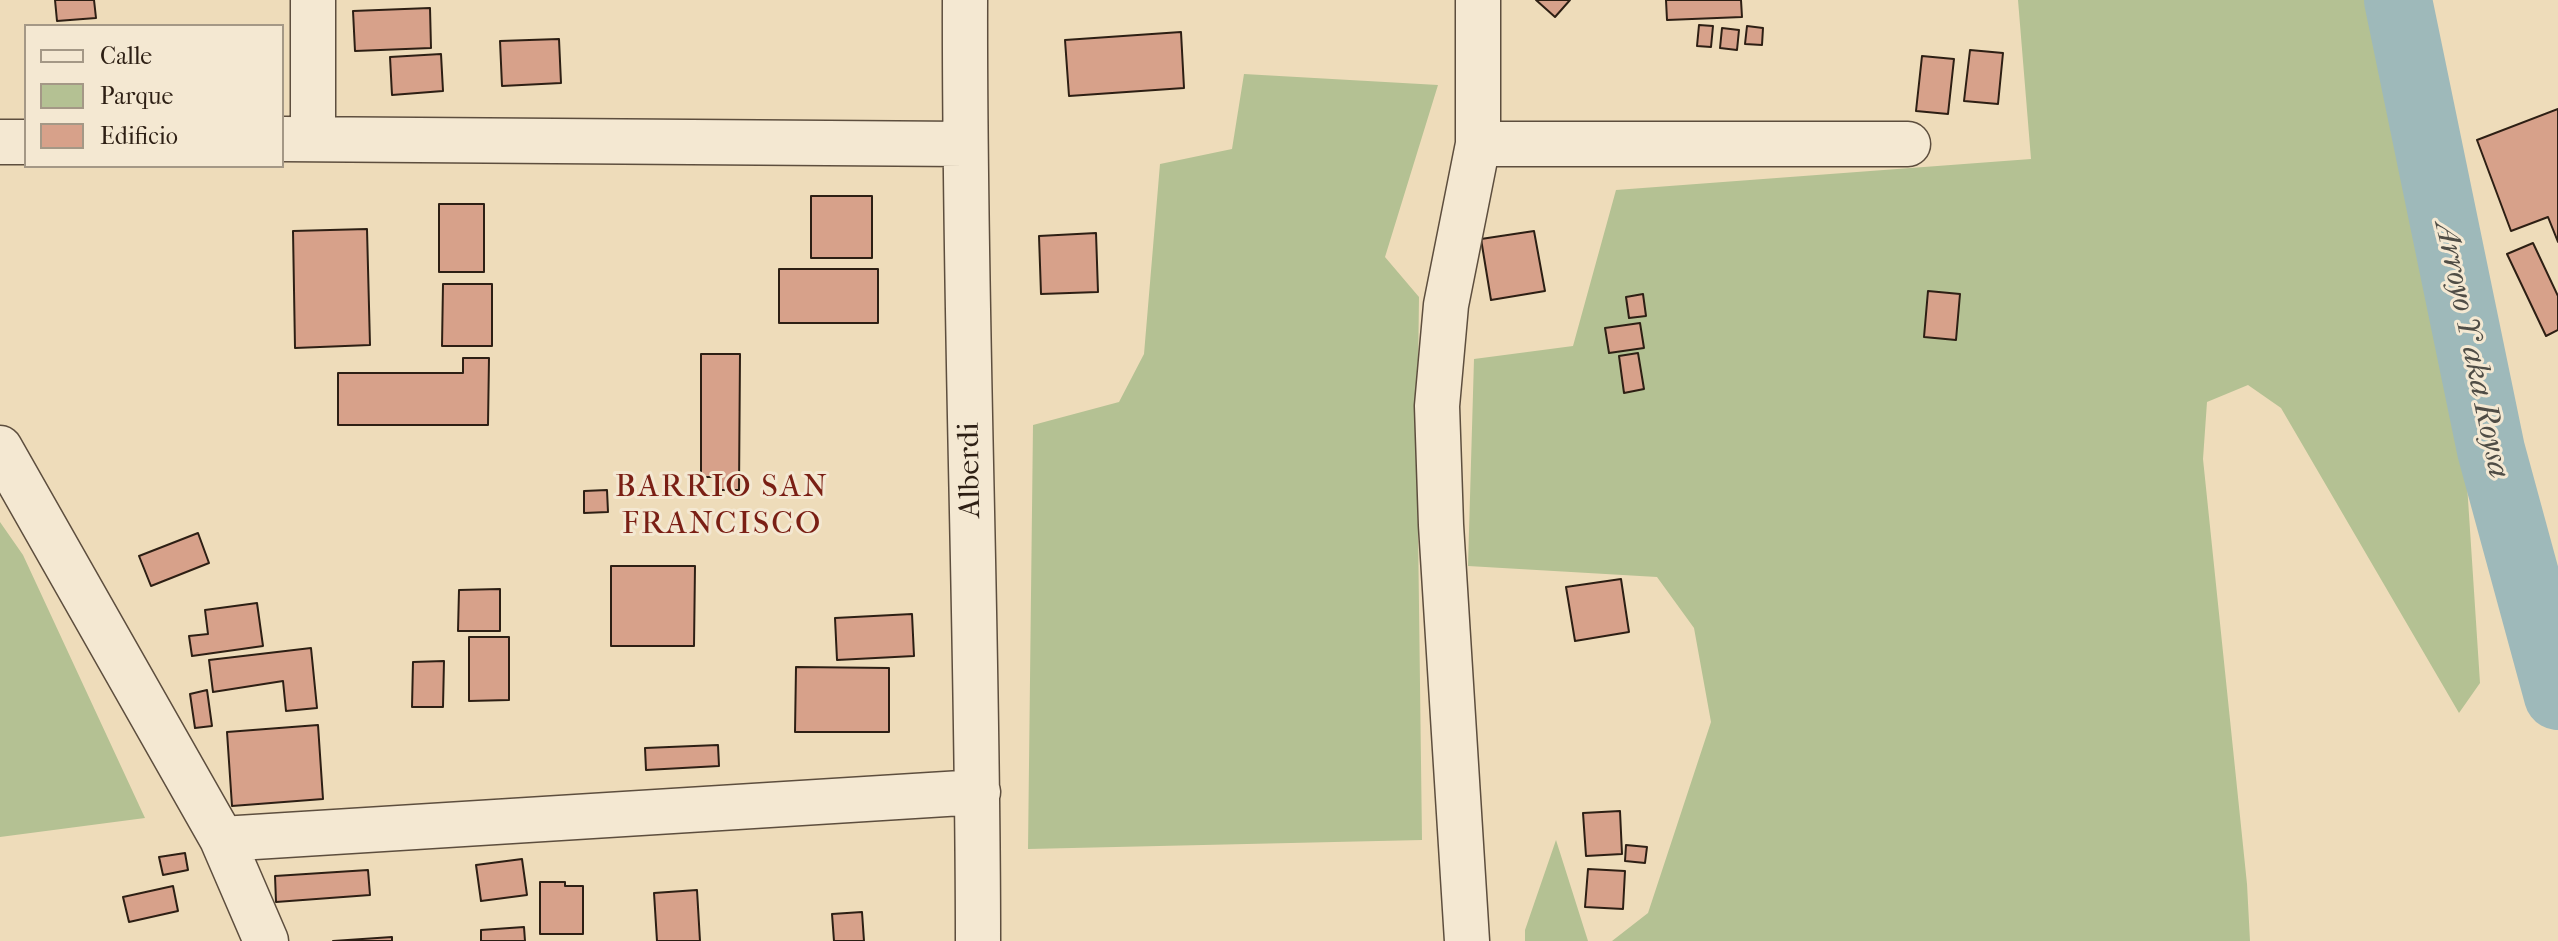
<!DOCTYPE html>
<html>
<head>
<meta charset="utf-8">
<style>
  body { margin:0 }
  #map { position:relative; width:2558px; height:941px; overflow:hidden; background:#eedcba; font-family:"IM FELL French Canon",serif }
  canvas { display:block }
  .legend { position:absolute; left:24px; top:24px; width:260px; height:144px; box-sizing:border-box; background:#f4e8d2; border:2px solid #a49886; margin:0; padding:10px 14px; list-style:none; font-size:24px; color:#2d1f14 }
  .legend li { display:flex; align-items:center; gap:16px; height:40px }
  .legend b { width:40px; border:2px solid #a49886 }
</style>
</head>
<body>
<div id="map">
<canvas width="2558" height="941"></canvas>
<ul class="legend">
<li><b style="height:10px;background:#f4e8d2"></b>Calle</li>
<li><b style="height:22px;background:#b4c193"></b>Parque</li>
<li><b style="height:22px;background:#d7a18a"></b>Edificio</li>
</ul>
</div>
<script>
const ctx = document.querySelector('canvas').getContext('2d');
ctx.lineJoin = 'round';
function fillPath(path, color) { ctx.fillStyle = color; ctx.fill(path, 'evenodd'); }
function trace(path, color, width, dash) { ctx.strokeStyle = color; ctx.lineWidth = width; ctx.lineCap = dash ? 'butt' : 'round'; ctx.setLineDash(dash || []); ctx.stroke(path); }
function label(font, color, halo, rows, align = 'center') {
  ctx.font = font + ' "IM FELL French Canon",serif'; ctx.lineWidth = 6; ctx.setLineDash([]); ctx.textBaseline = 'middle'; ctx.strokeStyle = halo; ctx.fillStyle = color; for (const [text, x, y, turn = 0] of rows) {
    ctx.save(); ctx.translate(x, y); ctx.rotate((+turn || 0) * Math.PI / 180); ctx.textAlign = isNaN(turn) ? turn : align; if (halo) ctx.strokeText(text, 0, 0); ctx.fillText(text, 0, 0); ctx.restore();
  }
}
fillPath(new Path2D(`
  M 2018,0 L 2400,0 L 2396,44 L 2460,377 L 2480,683 L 2459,713 L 2281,408 L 2248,385 L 2207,402 L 2203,459 L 2247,884 L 2250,941 L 1612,941 L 1648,913 L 1711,722 L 1694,628 L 1657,577 L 1468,566 L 1474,359 L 1573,346 L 1616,190 L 2031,159 Z
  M 1244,74 L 1438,85 L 1385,257 L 1419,297 L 1417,451 L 1422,840 L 1028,849 L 1033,425 L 1119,402 L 1144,354 L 1160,164 L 1232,149 Z
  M 0,522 L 23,555 L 145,818 L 0,837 Z
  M 1556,840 L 1588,941 L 1525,941 L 1525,930 Z`), '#b4c193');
trace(new Path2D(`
  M 2398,0 L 2491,450 L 2558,696`), '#9eb9ba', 68);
const building = new Path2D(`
  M 55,0 L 94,0 L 96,18 L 57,21 Z
  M 1536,0 L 1570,0 L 1555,17 Z
  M 1666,0 L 1741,0 L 1742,17 L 1667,20 Z
  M 430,8 L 431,48 L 355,51 L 353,11 Z
  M 1699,25 L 1713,26 L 1711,47 L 1697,46 Z
  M 1747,26 L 1763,28 L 1762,45 L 1745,44 Z
  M 1722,28 L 1739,30 L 1737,50 L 1720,48 Z
  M 1181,32 L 1184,88 L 1069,96 L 1065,40 Z
  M 559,39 L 561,83 L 502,86 L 500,41 Z
  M 1970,50 L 2003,53 L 1998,104 L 1964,101 Z
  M 441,54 L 443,91 L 392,95 L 390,57 Z
  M 1922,56 L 1954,59 L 1948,114 L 1916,111 Z
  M 2558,109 L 2558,242 L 2548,217 L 2511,231 L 2477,140 Z
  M 811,196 L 872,196 L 872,258 L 811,258 Z
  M 439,204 L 484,204 L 484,272 L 439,272 Z
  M 367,229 L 370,345 L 295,348 L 293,231 Z
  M 1534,231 L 1545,291 L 1491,300 L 1481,239 Z
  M 1096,233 L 1098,292 L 1041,294 L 1039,236 Z
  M 2533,243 L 2558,296 L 2558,330 L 2546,336 L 2507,254 Z
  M 779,269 L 878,269 L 878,323 L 779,323 Z
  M 443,284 L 492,284 L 492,346 L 442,346 Z
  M 1928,291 L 1960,294 L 1956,340 L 1924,337 Z
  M 1643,294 L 1646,316 L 1629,318 L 1626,297 Z
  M 1640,323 L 1644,348 L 1609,353 L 1605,328 Z
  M 1638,353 L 1644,389 L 1624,393 L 1619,356 Z
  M 701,354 L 740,354 L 739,490 L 721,490 L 721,477 L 701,477 Z
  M 463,358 L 489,358 L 488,425 L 338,425 L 338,373 L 463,373 Z
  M 607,490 L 608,512 L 584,513 L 584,491 Z
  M 198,533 L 209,563 L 151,586 L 139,556 Z
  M 611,566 L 695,566 L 694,646 L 611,646 Z
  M 1621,579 L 1629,632 L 1575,641 L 1566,587 Z
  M 500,589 L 500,631 L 458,631 L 459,590 Z
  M 257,603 L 263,646 L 192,656 L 189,636 L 208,634 L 205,610 Z
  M 912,614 L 914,656 L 837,660 L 835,618 Z
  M 469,637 L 509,637 L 509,700 L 469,701 Z
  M 311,648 L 317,708 L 286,711 L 283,681 L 213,692 L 209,660 Z
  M 444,661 L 443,707 L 412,707 L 413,662 Z
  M 796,667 L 889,668 L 889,732 L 795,732 Z
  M 207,690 L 212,726 L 195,728 L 190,694 Z
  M 318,725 L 323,799 L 232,806 L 227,732 Z
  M 718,745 L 719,766 L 646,770 L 645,748 Z
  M 1620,811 L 1622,854 L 1586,856 L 1583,813 Z
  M 1626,845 L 1647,847 L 1645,863 L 1625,861 Z
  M 185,853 L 188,870 L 163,875 L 159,857 Z
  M 522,859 L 527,895 L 481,901 L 476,865 Z
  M 1588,869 L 1625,871 L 1623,909 L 1585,907 Z
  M 368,870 L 370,895 L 276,902 L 275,876 Z
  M 540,882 L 565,882 L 565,886 L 583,886 L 583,934 L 540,934 Z
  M 173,886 L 178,911 L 129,922 L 123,897 Z
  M 697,890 L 700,941 L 657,941 L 654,893 Z
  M 862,912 L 864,941 L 834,941 L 832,914 Z
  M 524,927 L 525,941 L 481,941 L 481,930 Z
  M 392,937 L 392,941 L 333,941 Z`);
fillPath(building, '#d7a18a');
trace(building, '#2d1f14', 2);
const minor = new Path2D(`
  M 965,0 C 964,314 978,627 978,941
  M 282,139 L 964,144
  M 313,139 L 313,0
  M 0,142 L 26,142
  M 1478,144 L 1908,144
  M 0,448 L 222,839 L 266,941
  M 222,839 L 978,792
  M 1467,941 L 1441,525 L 1437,406 L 1446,305 L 1478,144 L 1478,0`);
trace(minor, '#5d4e3e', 47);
trace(minor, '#f4e8d2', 44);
label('30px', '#2d1f14', '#f4e8d2', [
  ["Alberdi",971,470,-91]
]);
label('italic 32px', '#4f4d46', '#f4e8d2', [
  ["Arroyo Y aka Roysa",2471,350,78]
]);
ctx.letterSpacing = '2px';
label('32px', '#7a1f14', '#f4e8d2', [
  ["BARRIO SAN",722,488],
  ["FRANCISCO",722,525]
]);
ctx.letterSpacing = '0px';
</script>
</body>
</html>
